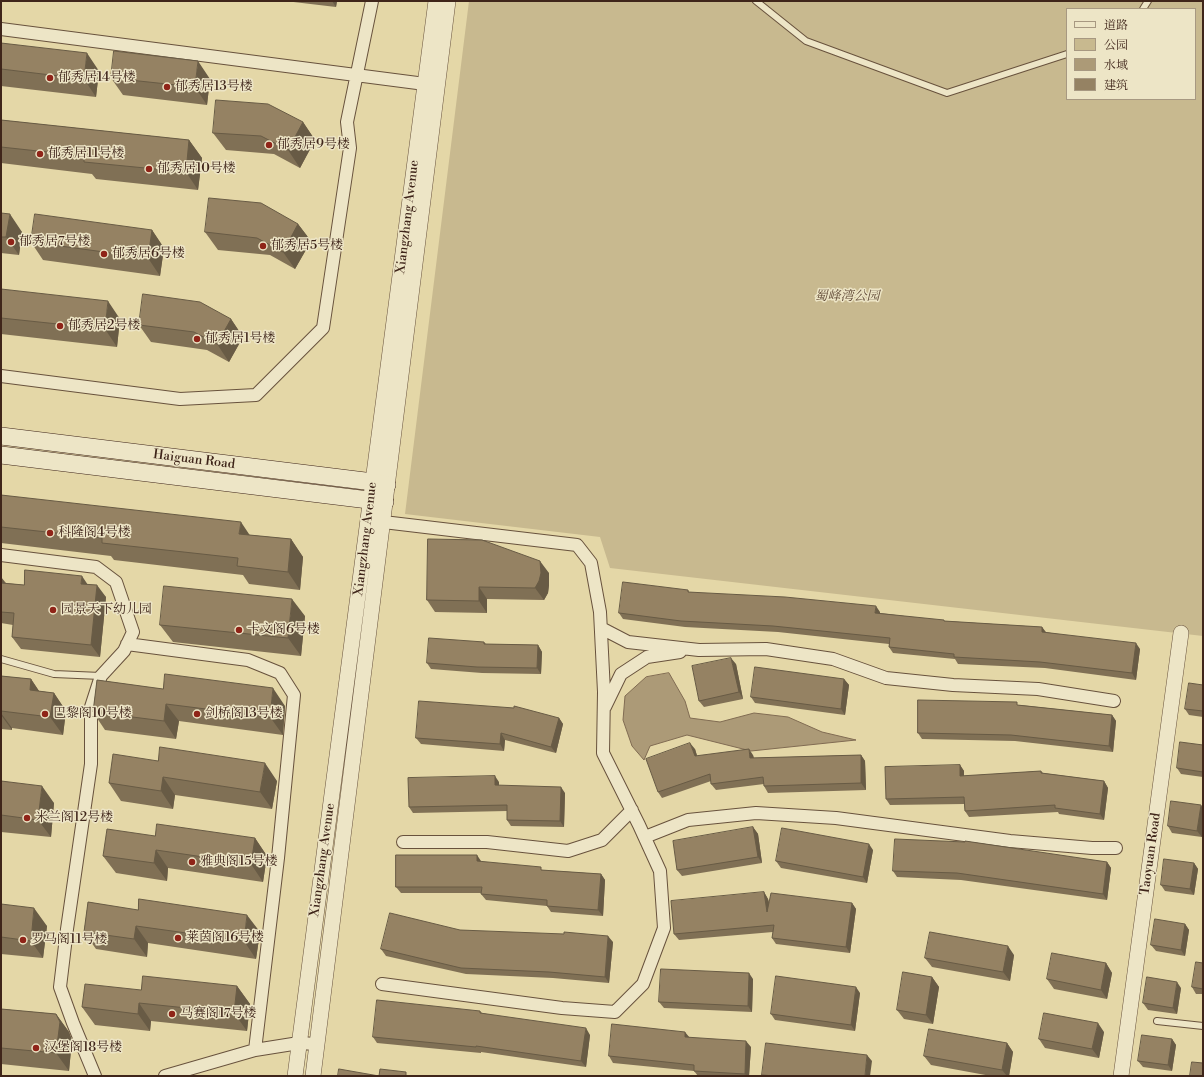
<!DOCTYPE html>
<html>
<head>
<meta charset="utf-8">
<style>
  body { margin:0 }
  #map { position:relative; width:1204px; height:1077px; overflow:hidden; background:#e4d7a7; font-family:"Libre Bodoni","Noto Serif SC",serif }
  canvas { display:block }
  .frame { position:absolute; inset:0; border:2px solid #3f251a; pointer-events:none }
  .legend { position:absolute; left:1066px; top:8px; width:130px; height:92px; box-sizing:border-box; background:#ede5c6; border:1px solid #a79881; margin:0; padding:5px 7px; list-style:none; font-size:12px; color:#3f251a }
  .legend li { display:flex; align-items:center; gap:8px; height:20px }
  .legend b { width:20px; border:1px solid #a79881 }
</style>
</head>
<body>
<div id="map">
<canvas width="1204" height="1077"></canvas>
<div class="frame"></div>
<ul class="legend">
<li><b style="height:5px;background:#ede5c6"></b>道路</li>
<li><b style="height:11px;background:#c8b98f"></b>公园</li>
<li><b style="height:11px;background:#ac9a77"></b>水域</li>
<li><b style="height:11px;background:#958263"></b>建筑</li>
</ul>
</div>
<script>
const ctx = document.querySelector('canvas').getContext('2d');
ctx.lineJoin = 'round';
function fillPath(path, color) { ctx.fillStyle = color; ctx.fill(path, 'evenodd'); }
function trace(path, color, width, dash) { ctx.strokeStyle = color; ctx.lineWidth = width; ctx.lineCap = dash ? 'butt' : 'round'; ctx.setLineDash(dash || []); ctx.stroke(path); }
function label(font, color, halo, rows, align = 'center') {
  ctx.font = font + ' "Libre Bodoni","Noto Serif SC",serif'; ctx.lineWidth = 3; ctx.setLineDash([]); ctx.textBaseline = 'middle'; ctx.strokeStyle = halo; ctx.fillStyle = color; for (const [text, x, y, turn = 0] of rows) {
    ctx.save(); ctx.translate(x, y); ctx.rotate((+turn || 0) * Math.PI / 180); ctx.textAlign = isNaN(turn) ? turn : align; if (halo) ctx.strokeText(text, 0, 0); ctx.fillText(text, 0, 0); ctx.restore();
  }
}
fillPath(new Path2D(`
  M 469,1 L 1203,1 L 1203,636 L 610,568 L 600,537 L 405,514 ZM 1067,9 L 1195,9 L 1195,99 L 1067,99 Z`), '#c8b98f');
const water = new Path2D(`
  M 669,673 L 685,701 L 690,718 L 720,722 L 754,713 L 788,717 L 822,732 L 856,740 L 751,751 L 687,735 L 650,746 L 644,760 L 632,746 L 623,720 L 625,696 L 646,677 Z`);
fillPath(water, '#ac9a77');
trace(water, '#806b52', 1);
const service = new Path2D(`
  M 756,1 L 806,41 L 947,93 L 1067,54
  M 1143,9 L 1148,1
  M 1,659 L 54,674 L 101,676
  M 1157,1021 L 1203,1026`);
const minor = new Path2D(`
  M 1,29 L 425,84
  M 1,376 L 180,399 L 256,395 L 323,328 L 350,148 L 347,122 L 372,1
  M 375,521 L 577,545 L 591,563 L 600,612 L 604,692 L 603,753 L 639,825 L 660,871 L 664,928 L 643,984 L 615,1012 L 562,1008 L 382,984
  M 1,555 L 96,567 L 116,582 L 133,632 L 124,651 L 101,676 L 91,707 L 91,764 L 67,929 L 60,987 L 73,1023 L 95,1076
  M 601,628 L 628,642 L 699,650 L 766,649 L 833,659 L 886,678 L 953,685 L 1038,689 L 1114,701
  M 127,644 L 248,660 L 280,673 L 294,695 L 278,858 L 255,1050
  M 605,707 L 621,674 L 647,657 L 680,652
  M 645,837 L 688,820 L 756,813 L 836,818 L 1010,841 L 1092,848 L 1116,848
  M 403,842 L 487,842 L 568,851 L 602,840 L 632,810
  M 165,1076 L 255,1050 L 299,1043 L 317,1044`);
const tertiary = new Path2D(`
  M 295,1076 L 436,1
  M 313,1076 L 448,1
  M 1121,1076 L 1181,633`);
const secondary = new Path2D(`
  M 1,436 L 373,482 L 387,485
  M 1,455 L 385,502`);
trace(service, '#68523d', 8);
trace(minor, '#68523d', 14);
trace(tertiary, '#68523d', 16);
trace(secondary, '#3f251a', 18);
trace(service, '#ede5c6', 6);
trace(minor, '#ede5c6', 12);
trace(tertiary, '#ede5c6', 15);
trace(secondary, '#ede5c6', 17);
fillPath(new Path2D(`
  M 285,1 L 337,1 L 336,7 Z
  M 1,43 L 99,71 L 96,97 L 1,86 Z
  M 111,78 L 210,79 L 207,105 L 123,95 Z
  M 1,120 L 189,140 L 202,158 L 198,190 L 96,179 L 92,174 L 1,163 Z
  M 303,122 L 315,140 L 300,168 L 274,154 L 226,150 L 213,133 Z
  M 1,213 L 22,232 L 19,255 L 1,253 Z
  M 298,224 L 311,241 L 295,269 L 270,255 L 218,250 L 205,232 Z
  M 152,230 L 164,248 L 160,276 L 43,260 L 31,242 Z
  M 1,289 L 120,319 L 117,347 L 1,334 Z
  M 231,319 L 243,337 L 229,362 L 207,350 L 151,342 L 139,325 Z
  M 1,495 L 250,535 L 291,539 L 303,557 L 300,590 L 249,584 L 243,575 L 114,560 L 111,556 L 1,543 Z
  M 428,539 L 549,573 L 549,585 L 548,593 L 544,600 L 487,599 L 487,613 L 435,612 L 427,600 Z
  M 1,577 L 6,583 L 24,585 L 87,584 L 106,597 L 100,657 L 21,649 L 12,637 L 13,625 L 1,623 Z
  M 688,590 L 689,592 L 880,612 L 880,613 L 945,621 L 1042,627 L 1046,632 L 1140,649 L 1136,680 L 1045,668 L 958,664 L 955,659 L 893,653 L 889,647 L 889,644 L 778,632 L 685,627 L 623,619 L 619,613 Z
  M 305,616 L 301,656 L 173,642 L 160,625 Z
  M 484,642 L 486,644 L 538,645 L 542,652 L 541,674 L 482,673 L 431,669 L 427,663 Z
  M 736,664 L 743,699 L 704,707 L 699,701 Z
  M 1,676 L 31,679 L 39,691 L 54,693 L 66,711 L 63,735 L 12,728 L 12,730 L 1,729 Z
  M 844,679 L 849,685 L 845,715 L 755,703 L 751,697 Z
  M 97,680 L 285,706 L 283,735 L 179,721 L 176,739 L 105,730 L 93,712 Z
  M 1203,685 L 1203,717 L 1189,715 L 1185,709 Z
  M 1020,705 L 1112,715 L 1116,721 L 1113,752 L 1015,741 L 922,739 L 918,733 Z
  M 559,718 L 563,724 L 556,753 L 505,740 L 504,751 L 421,744 L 416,738 Z
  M 1203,745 L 1203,777 L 1181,774 L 1177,768 Z
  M 695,749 L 697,756 L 753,755 L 754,758 L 861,755 L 865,761 L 866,790 L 768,793 L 764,786 L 764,784 L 716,790 L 711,784 L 711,781 L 662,798 L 658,792 Z
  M 158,761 L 277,781 L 272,809 L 175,795 L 173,809 L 121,801 L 109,783 Z
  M 960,765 L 964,771 L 964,776 L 1041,771 L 1043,773 L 1104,781 L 1108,788 L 1104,820 L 1059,814 L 1058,812 L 969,817 L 965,811 L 964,804 L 890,805 L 886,799 Z
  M 1,781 L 54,803 L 51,837 L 1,832 Z
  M 499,782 L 499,786 L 565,793 L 564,827 L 511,826 L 507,820 L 507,811 L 413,813 L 409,807 Z
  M 1203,808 L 1202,837 L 1172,833 L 1168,826 Z
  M 753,827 L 758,834 L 762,863 L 682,876 L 677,870 Z
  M 155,836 L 255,838 L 267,856 L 263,882 L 168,868 L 167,881 L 116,873 L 103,856 Z
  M 873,850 L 867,883 L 781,868 L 776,861 Z
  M 481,862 L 543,870 L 601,874 L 605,880 L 603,916 L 551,912 L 547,906 L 486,900 L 481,894 L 482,893 L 401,893 L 396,887 Z
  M 1107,862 L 1111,868 L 1107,900 L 961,880 L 897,877 L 893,871 Z
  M 1194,863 L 1198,869 L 1194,895 L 1165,891 L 1161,885 Z
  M 764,892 L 768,899 L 769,902 L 852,903 L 856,909 L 850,953 L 776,944 L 772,938 L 773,932 L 679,940 L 674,934 Z
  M 88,902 L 260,932 L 256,959 L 148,943 L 147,957 L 96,949 L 84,932 Z
  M 1,904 L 47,926 L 43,958 L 1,954 Z
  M 1185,924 L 1189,930 L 1185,956 L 1156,951 L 1151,945 Z
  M 460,930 L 613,942 L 609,983 L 553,978 L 466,974 L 386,956 L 381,949 Z
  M 1014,955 L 1010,981 L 932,967 L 925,958 Z
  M 1106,963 L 1112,973 L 1107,999 L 1054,989 L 1047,979 Z
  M 1203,963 L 1203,994 L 1196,994 L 1192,987 Z
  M 932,977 L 939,987 L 933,1024 L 904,1019 L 897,1010 Z
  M 753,979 L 752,1012 L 664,1008 L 659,1002 Z
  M 237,986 L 250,1004 L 247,1031 L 151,1021 L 150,1031 L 95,1025 L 82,1007 L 141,990 Z
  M 1181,988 L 1177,1014 L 1148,1010 L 1143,1003 Z
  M 860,993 L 855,1031 L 775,1020 L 771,1014 Z
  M 1,1009 L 56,1014 L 69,1032 L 72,1040 L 69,1071 L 1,1064 Z
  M 480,1011 L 482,1013 L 590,1035 L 586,1067 L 481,1052 L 481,1053 L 377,1043 L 373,1037 Z
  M 1104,1032 L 1099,1058 L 1045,1048 L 1039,1039 Z
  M 689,1037 L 751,1047 L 749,1076 L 698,1076 L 694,1071 L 613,1063 L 609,1056 Z
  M 1172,1039 L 1176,1045 L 1172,1071 L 1143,1067 L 1138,1061 Z
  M 1007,1043 L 1013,1052 L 1009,1076 L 991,1076 L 931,1065 L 924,1056 Z`), '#807055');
fillPath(new Path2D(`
  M 332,1 L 337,1 L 336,7 Z
  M 87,53 L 99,71 L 96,97 L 84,79 Z
  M 198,61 L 210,79 L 207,105 L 195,87 Z
  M 303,122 L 315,140 L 300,168 L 288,150 Z
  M 189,140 L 202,158 L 198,190 L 186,172 Z
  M 10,214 L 22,232 L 19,255 L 6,237 Z
  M 298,224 L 311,241 L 295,269 L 283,252 Z
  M 152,230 L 164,248 L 160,276 L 148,258 Z
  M 108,301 L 120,319 L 117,347 L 105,329 Z
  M 231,319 L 243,337 L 229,362 L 217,344 Z
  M 241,522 L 253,540 L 239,534 Z
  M 291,539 L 303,557 L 300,590 L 288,572 Z
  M 540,561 L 549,573 L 549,585 L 548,593 L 544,600 L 535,588 Z
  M 82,576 L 90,588 L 81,584 Z
  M 1,577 L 9,589 L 1,584 Z
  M 97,585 L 106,597 L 100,657 L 91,645 Z
  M 479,587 L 487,599 L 487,613 L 479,601 Z
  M 292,599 L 305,616 L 301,656 L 288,638 Z
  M 876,606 L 880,612 L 880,619 L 875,613 Z
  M 1042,627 L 1046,633 L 1042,632 Z
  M 1136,643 L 1140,649 L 1136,680 L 1132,673 Z
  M 538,645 L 542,652 L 541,674 L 537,668 Z
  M 731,658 L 736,664 L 743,699 L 739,692 Z
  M 31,679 L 43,697 L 30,690 Z
  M 844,679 L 849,685 L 845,715 L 841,709 Z
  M 273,688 L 285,706 L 283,735 L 270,717 Z
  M 54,693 L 66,711 L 63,735 L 50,717 Z
  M 166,704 L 179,721 L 176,739 L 164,721 Z
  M 1,713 L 12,728 L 12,730 L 1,715 Z
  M 1112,715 L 1116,721 L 1113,752 L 1109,746 Z
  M 559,718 L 563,724 L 556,753 L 551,747 Z
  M 501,733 L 505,740 L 504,751 L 500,744 Z
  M 690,743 L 695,749 L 699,762 L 695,756 Z
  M 749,749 L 753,755 L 755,765 L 750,758 Z
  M 861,755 L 865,761 L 866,790 L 861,783 Z
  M 265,763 L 277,781 L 272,809 L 260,792 Z
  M 960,765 L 964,771 L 964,782 L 960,776 Z
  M 495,776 L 499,782 L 499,792 L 495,785 Z
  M 163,777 L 175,795 L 173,809 L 161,791 Z
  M 1104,781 L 1108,788 L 1104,820 L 1100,814 Z
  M 42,786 L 54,803 L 51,837 L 38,820 Z
  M 561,787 L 565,793 L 564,827 L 560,821 Z
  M 1201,805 L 1203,808 L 1203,828 L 1202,837 L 1197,831 Z
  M 753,827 L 758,834 L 762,863 L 758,857 Z
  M 255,838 L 267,856 L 263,882 L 251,864 Z
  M 869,844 L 873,850 L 867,883 L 863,877 Z
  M 156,850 L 168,868 L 167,881 L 154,863 Z
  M 477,855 L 481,861 L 481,867 L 477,861 Z
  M 1107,862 L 1111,868 L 1107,900 L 1103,894 Z
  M 1194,863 L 1198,869 L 1194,895 L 1190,889 Z
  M 601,874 L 605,880 L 603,916 L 598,910 Z
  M 764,892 L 768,899 L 772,918 L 767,912 Z
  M 852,903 L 856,909 L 850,953 L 846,947 Z
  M 34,908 L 47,926 L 43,958 L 31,941 Z
  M 247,915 L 260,932 L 256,959 L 244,941 Z
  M 1185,924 L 1189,930 L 1185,956 L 1181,950 Z
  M 136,926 L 148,943 L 147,957 L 134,939 Z
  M 608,936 L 613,942 L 609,983 L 605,977 Z
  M 1008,946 L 1014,955 L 1010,981 L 1003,972 Z
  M 1106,963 L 1112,973 L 1107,999 L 1101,990 Z
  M 749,973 L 753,979 L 752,1012 L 748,1006 Z
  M 932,977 L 939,987 L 933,1024 L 926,1015 Z
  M 1177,982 L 1181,988 L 1177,1014 L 1173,1008 Z
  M 237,986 L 250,1004 L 247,1031 L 234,1013 Z
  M 856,987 L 860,993 L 855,1031 L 851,1025 Z
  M 139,1003 L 151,1021 L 150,1031 L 138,1014 Z
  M 56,1014 L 69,1032 L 72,1040 L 69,1071 L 56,1053 Z
  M 1098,1023 L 1104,1032 L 1099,1058 L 1092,1049 Z
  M 586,1028 L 590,1035 L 586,1067 L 581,1061 Z
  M 685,1032 L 690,1038 L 685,1037 Z
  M 1172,1039 L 1176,1045 L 1172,1071 L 1168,1065 Z
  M 746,1041 L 751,1047 L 749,1076 L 746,1076 L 745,1074 Z
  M 1007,1043 L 1013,1052 L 1009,1076 L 1007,1076 L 1002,1070 Z
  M 867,1055 L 872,1061 L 870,1076 L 865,1076 Z`), '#685b45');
const building = new Path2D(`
  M 1,43 L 87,53 L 84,79 L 1,69 Z
  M 114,51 L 198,61 L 195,87 L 111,78 Z
  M 216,100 L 268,104 L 303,122 L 288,150 L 261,136 L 213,133 Z
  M 1,120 L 189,140 L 186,172 L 84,162 L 84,156 L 1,147 Z
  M 209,198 L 261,203 L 298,224 L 283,252 L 257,238 L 205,232 Z
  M 1,213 L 10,214 L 6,237 L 1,237 Z
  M 35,214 L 152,230 L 148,258 L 31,242 Z
  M 1,289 L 108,301 L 105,329 L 1,318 Z
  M 143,294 L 200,302 L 231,319 L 217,344 L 194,332 L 139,325 Z
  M 1,495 L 241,522 L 239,534 L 291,539 L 288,572 L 237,566 L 238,558 L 102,543 L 102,538 L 1,527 Z
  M 428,539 L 482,540 L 540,561 L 541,573 L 539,581 L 535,588 L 479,587 L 479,601 L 427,600 Z
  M 25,570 L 82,576 L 81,584 L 97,585 L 91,645 L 12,637 L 14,613 L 1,612 L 1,583 L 24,585 Z
  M 623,582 L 688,590 L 688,592 L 785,597 L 876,606 L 875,613 L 944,620 L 944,621 L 1042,627 L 1042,632 L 1136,643 L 1132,673 L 1040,662 L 954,657 L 954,654 L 889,647 L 890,638 L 773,626 L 681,621 L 619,613 Z
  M 164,586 L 292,599 L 288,638 L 160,625 Z
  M 429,638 L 484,642 L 484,644 L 538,645 L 537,668 L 477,667 L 427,663 Z
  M 731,658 L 739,692 L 699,701 L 692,666 Z
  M 755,667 L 844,679 L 841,709 L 751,697 Z
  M 165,674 L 273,688 L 270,717 L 166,704 L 164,721 L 93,712 L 97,680 L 163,689 Z
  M 1,676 L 31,679 L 30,690 L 54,693 L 50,717 L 1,711 Z
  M 1189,683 L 1203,685 L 1203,711 L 1185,709 Z
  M 918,700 L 1017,702 L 1017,705 L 1112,715 L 1109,746 L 1011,735 L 918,733 Z
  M 419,701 L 514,708 L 514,706 L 559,718 L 551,747 L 501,733 L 500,744 L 416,738 Z
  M 1180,742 L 1203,745 L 1203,772 L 1177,768 Z
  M 690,743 L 695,756 L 749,749 L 750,758 L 861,755 L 861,783 L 764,786 L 763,777 L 711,784 L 710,774 L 658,792 L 646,759 Z
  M 160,747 L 265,763 L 260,792 L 163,777 L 161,791 L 109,783 L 113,754 L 158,761 Z
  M 960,765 L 960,776 L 1041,771 L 1041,773 L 1104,781 L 1100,814 L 1055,808 L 1055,805 L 965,811 L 964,797 L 886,799 L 885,767 Z
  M 495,776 L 495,785 L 561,787 L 560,821 L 507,820 L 507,805 L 409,807 L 408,778 Z
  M 1,781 L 42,786 L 38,820 L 1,815 Z
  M 1171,801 L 1201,805 L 1197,831 L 1168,826 Z
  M 157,824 L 255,838 L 251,864 L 156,850 L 154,863 L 103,856 L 107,829 L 155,836 Z
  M 753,827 L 758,857 L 677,870 L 673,841 Z
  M 782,828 L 869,844 L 863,877 L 776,861 Z
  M 895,839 L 965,842 L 965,841 L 1107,862 L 1103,894 L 957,873 L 893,871 Z
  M 396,855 L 477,855 L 477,861 L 541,867 L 541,870 L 601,874 L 598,910 L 547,906 L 547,900 L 481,894 L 482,887 L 396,887 Z
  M 1164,859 L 1194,863 L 1190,889 L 1161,885 Z
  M 764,892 L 767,912 L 771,893 L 852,903 L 846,947 L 772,938 L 774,925 L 674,934 L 671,901 Z
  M 139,899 L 247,915 L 244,941 L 136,926 L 134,939 L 84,932 L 88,902 L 138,910 Z
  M 1,904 L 34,908 L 31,941 L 1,937 Z
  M 390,913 L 460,930 L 564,934 L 564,932 L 608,936 L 605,977 L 549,972 L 461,968 L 381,949 Z
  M 1155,919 L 1185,924 L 1181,950 L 1151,945 Z
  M 930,932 L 1008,946 L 1003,972 L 925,958 Z
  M 1052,953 L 1106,963 L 1101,990 L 1047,979 Z
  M 1196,962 L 1203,963 L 1203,989 L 1192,987 Z
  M 661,969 L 749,973 L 748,1006 L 659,1002 Z
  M 903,972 L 932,977 L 926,1015 L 897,1010 Z
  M 143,976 L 237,986 L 234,1013 L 139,1003 L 138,1014 L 82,1007 L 85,984 L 141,990 Z
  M 776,976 L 856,987 L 851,1025 L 771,1014 Z
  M 1147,977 L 1177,982 L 1173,1008 L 1143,1003 Z
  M 377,1000 L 480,1011 L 480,1013 L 586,1028 L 581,1061 L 476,1046 L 476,1047 L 373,1037 Z
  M 1,1009 L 56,1014 L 60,1022 L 56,1053 L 1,1048 Z
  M 1044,1013 L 1098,1023 L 1092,1049 L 1039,1039 Z
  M 612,1024 L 685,1032 L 685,1037 L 746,1041 L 745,1074 L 694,1071 L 694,1065 L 609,1056 Z
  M 929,1029 L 1007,1043 L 1002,1070 L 924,1056 Z
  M 1142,1035 L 1172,1039 L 1168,1065 L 1138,1061 Z
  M 766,1043 L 867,1055 L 865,1076 L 775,1076 L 762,1075 Z
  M 1192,1062 L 1203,1063 L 1203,1076 L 1190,1076 Z
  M 339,1069 L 379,1076 L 380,1069 L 406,1072 L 406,1076 L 338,1076 Z`);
fillPath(building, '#958263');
trace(building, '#685b45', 1);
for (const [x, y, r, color] of [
  [50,78,4,"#8f2418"],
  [167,87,4,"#8f2418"],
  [269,145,4,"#8f2418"],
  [40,154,4,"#8f2418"],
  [149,169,4,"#8f2418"],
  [11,242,4,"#8f2418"],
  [263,246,4,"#8f2418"],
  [104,254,4,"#8f2418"],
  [60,326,4,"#8f2418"],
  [197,339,4,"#8f2418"],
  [50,533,4,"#8f2418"],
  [53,610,4,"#8f2418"],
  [239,630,4,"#8f2418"],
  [45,714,4,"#8f2418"],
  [197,714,4,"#8f2418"],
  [27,818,4,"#8f2418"],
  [192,862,4,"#8f2418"],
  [178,938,4,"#8f2418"],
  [23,940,4,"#8f2418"],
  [172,1014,4,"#8f2418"],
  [36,1048,4,"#8f2418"]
]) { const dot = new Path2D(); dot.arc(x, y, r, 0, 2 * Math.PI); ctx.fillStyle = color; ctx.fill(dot); trace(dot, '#ede5c6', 1.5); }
label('13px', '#3f251a', '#ede5c6', [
  ["郁秀居14号楼",58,78],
  ["郁秀居13号楼",175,87],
  ["郁秀居9号楼",277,145],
  ["郁秀居11号楼",48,154],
  ["郁秀居10号楼",157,169],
  ["郁秀居7号楼",19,242],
  ["郁秀居5号楼",271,246],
  ["郁秀居6号楼",112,254],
  ["郁秀居2号楼",68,326],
  ["郁秀居1号楼",205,339],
  ["科隆阁4号楼",58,533],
  ["园景天下幼儿园",61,610],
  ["卡文阁6号楼",247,630],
  ["巴黎阁10号楼",53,714],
  ["剑桥阁13号楼",205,714],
  ["米兰阁12号楼",35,818],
  ["雅典阁15号楼",200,862],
  ["莱茵阁16号楼",186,938],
  ["罗马阁11号楼",31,940],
  ["马赛阁17号楼",180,1014],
  ["汉堡阁18号楼",44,1048]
], 'left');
label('13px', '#3f251a', '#ede5c6', [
  ["Xiangzhang Avenue",408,217,-83],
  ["Haiguan Road",194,460,7],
  ["Xiangzhang Avenue",366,539,-83],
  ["Taoyuan Road",1151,854,-82],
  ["Xiangzhang Avenue",323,860,-82]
]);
label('italic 13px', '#614a37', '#ede5c6', [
  ["蜀峰湾公园",847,297]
]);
</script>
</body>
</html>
